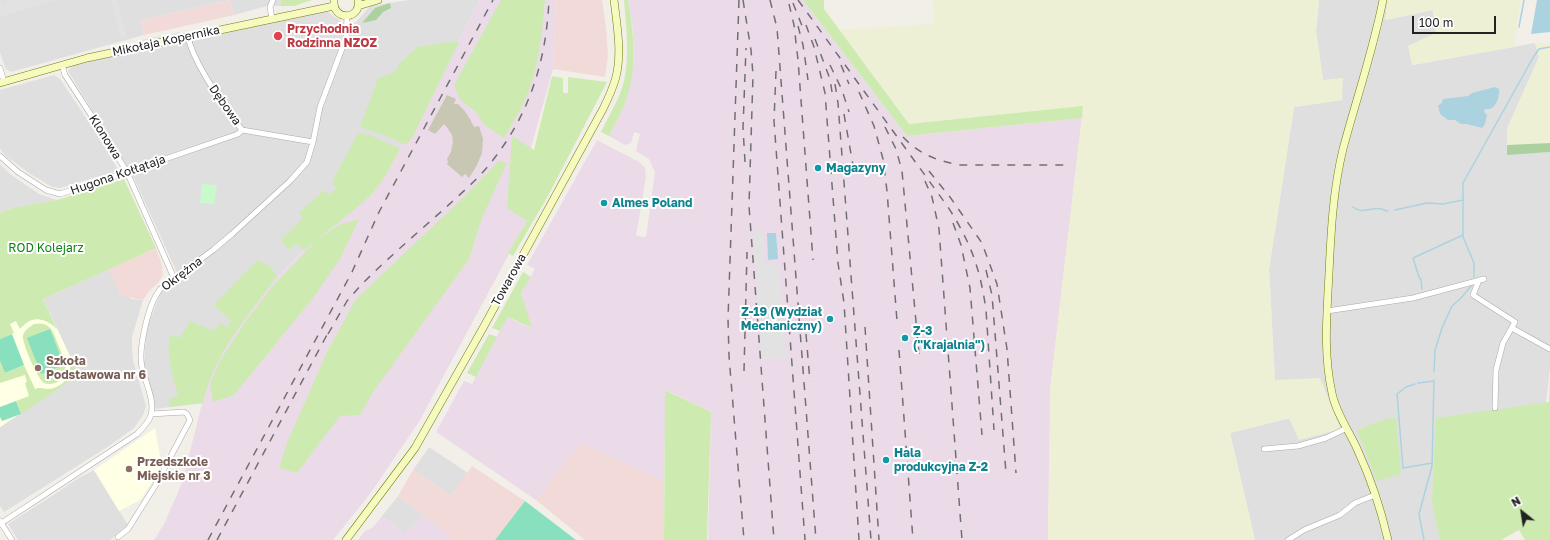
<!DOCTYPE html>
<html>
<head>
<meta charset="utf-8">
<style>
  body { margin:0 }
  #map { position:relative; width:1550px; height:540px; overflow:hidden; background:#f2efe9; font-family:"Golos Text",sans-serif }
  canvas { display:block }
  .north { position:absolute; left:1502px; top:492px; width:40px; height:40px; -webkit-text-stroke:3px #fff; paint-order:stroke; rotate:330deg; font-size:11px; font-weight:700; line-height:16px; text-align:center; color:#222 }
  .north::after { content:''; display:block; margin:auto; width:14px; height:18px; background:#222; clip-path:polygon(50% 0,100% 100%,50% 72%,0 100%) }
  .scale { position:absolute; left:1412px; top:16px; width:84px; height:18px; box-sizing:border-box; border:2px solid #222; border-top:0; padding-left:5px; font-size:12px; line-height:14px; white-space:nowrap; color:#222; -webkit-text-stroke:3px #fff; paint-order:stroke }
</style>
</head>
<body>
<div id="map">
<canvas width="1550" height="540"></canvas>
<div class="north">N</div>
<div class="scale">100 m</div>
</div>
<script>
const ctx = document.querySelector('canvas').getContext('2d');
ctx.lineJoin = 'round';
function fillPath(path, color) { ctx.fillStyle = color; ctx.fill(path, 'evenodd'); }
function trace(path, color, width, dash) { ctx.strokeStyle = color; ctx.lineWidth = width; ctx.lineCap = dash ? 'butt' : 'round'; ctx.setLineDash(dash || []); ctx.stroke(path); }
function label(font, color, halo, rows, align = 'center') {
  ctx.font = font + ' "Golos Text",sans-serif'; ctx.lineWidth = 4; ctx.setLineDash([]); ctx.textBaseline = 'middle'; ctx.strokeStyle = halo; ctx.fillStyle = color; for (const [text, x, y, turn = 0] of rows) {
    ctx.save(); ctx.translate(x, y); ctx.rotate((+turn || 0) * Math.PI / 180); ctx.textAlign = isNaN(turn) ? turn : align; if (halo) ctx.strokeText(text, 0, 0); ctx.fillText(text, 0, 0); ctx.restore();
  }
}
fillPath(new Path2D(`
  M 0,0 L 281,0 L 280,6 L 267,6 L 234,15 L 230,0 L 141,20 L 144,35 L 11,72 L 6,69 L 0,53 Z
  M 409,0 L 480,0 L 426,102 L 419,109 L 392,165 L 312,241 L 273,282 L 245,319 L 217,362 L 207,384 L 203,403 L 155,409 L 144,363 L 147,327 L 161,292 L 179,277 L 133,176 L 68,71 L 73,65 L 215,33 L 327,11 L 343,23 L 355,23 L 370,6 Z
  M 1319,0 L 1388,0 L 1385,20 L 1433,10 L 1436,33 L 1413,65 L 1535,43 L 1539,57 L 1507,129 L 1507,154 L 1550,152 L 1550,368 L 1546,403 L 1436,419 L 1494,540 L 1255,540 L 1230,433 L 1290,418 L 1320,379 L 1275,381 L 1269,269 L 1294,107 L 1341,100 L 1323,80 L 1316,31 Z
  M 54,75 L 60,79 L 100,139 L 117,168 L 117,171 L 60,188 L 52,187 L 29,173 L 6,156 L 0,149 L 0,90 Z
  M 0,164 L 10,174 L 39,194 L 57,200 L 13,208 L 0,213 Z
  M 109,269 L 131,299 L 143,300 L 132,337 L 132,346 L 133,360 L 146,406 L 143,415 L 134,428 L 109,446 L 4,512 L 0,506 L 0,427 L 79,375 L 43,299 Z
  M 429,447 L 468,473 L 451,496 L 413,470 Z
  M 94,470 L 128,525 L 110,540 L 18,540 L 8,524 L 55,494 L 77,479 Z
  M 398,496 L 423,515 L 405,534 L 382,516 Z`), '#e0dfdf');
fillPath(new Path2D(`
  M 230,0 L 234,15 L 144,35 L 141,20 Z
  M 556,0 L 602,0 L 606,28 L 608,55 L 605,77 L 553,69 Z
  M 156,248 L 161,262 L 163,275 L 158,283 L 150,290 L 143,300 L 120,296 L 109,269 Z
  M 580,443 L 664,481 L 664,540 L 585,540 L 536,500 Z
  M 472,466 L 525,501 L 495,540 L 455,540 L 398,496 L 413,470 L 451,496 Z`), '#f2dad9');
fillPath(new Path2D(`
  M 480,0 L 556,0 L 553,69 L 524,173 L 545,187 L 420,420 L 370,494 L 333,540 L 154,540 L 164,524 L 182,483 L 207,384 L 217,362 L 245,319 L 273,282 L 312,241 L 346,216 L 375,189 L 392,165 L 419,109 L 426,102 Z
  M 628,0 L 803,0 L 907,136 L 1082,118 L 1051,383 L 1048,540 L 708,540 L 711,412 L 666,390 L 664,481 L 580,443 L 536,500 L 436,432 L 464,381 L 472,384 L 507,317 L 531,328 L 521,293 L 535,269 L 527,265 L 597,140 L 639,162 L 645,168 L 646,177 L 636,236 L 646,237 L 655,172 L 649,159 L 636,151 L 640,134 L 634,132 L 631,143 L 625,145 L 609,136 L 625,103 L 630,83 L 634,58 L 633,31 Z
  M 423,515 L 455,540 L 358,540 L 365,531 L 372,528 L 382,516 L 405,534 Z`), '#ebdbe8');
fillPath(new Path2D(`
  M 43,299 L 79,375 L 0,427 L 0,318 Z
  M 155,428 L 162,468 L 140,500 L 119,511 L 94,470 Z`), '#ffffe5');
fillPath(new Path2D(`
  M 447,95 L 456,99 L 454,104 L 458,104 L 464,110 L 470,119 L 474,127 L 479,126 L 483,139 L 482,153 L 477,165 L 469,178 L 465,174 L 462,177 L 447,164 L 448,162 L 447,159 L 451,152 L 453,142 L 452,135 L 446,126 L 444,124 L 435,134 L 428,130 Z`), '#c7c7b4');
fillPath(new Path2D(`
  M 933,0 L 1319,0 L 1316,31 L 1323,80 L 1343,78 L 1342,100 L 1294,107 L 1269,269 L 1275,380 L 1320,378 L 1341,429 L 1299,440 L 1289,418 L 1230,433 L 1255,540 L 1048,540 L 1050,389 L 1083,107 L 909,124 L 840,30 L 934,24 Z
  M 1388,0 L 1521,0 L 1514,47 L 1412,65 L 1408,46 L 1436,33 L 1433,10 L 1385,20 Z
  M 1550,41 L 1550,143 L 1507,145 L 1507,129 L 1539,57 L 1535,43 L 1545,43 Z`), '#eef0d5');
fillPath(new Path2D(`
  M 281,0 L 312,0 L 294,6 L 280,6 Z
  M 501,0 L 545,0 C 542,33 539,69 525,100 C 519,113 511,125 504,138 L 485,125 L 475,111 L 461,101 L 454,85 Z
  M 624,0 L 628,0 C 634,35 638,69 625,103 C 621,114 614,125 609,136 L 601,132 C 609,115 620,98 624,81 C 630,55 626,26 624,0 Z
  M 803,0 L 824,0 L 824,9 L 909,124 L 1083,106 L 1082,118 L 907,136 Z
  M 450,42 L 459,42 L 412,138 L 405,145 L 386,136 L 360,127 L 378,78 L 394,73 L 400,63 L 417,47 Z
  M 552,76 L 563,78 L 563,93 L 568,93 L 568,77 L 607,82 L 549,194 L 513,256 L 508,253 L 527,221 L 507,208 L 512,136 L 534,150 Z
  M 358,133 L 370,135 L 400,149 C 393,162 386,177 376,189 C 360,207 335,225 316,240 L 339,225 L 359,219 L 340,259 L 313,298 L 234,395 L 213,402 L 210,384 L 220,361 L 246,321 L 273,286 L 314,243 L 304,250 L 297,243 L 289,250 L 281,240 L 303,218 L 299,213 L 324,190 L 329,195 L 337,188 L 332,182 Z
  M 499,161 L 507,163 L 482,218 L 469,259 L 373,392 L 360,415 L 340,416 L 297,473 L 279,468 L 287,443 L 326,354 L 356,299 L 463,198 Z
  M 124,179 L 156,248 L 43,299 L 57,329 C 44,317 32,315 20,329 L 16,321 L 10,324 L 14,333 L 0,339 L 0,213 L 13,208 L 57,200 Z
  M 258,260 L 270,267 L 277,276 C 248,317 214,353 203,403 L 169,407 L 170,398 L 178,396 C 174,379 165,353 170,336 L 181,337 L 190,321 L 214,331 L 220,323 L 227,327 L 231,321 L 214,305 Z
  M 523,272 L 531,277 L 521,293 L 532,328 L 508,317 L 500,331 L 492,328 Z
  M 34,324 C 39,323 45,323 49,327 C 54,331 55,338 58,344 C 62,355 72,372 59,381 C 54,384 50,385 44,383 C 38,380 21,341 23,335 C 25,329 30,327 34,324 Z
  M 489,334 L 497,337 L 476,377 L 467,373 Z
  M 72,360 L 79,375 L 21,414 L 16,401 L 29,396 L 25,383 L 27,382 L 25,375 L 0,383 L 0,361 L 5,373 L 24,365 L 35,389 C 40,387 43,389 48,389 C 63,388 72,376 70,361 Z
  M 1550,378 L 1550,540 L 1525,540 L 1519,530 L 1501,540 L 1440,540 L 1432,503 L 1436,418 L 1549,402 Z
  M 665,390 L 711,412 L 707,540 L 664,540 Z
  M 1396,418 L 1401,474 L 1377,481 L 1357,430 L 1385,419 Z`), '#cdebb0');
fillPath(new Path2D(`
  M 390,3 L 391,8 L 383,12 L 376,20 L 362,23 L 375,8 Z
  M 1550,143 L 1550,152 L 1507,155 L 1507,145 Z`), '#add19e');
fillPath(new Path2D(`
  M 202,184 L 217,185 L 214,204 L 200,203 Z`), '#c8facc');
fillPath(new Path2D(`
  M 50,329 L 64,365 L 41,374 L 27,338 Z
  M 12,334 L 24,365 L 5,373 L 0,361 L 0,339 Z
  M 16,401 L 21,414 L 2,421 L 0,417 L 0,407 Z
  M 525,501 L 576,540 L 495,540 Z`), '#88e0be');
fillPath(new Path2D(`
  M 0,0 L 5,6 L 4,1 L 8,0 L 56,0 L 0,17 Z
  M 111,0 L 117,0 L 127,37 L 121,38 Z
  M 180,32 L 181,36 L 141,44 L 141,40 Z
  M 753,229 L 764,229 L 764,262 L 779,266 L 787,357 L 762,360 Z`), '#e2e2e2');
fillPath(new Path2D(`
  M 1537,0 L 1550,0 L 1550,32 L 1531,34 Z
  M 1495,87 L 1499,89 C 1500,95 1497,105 1492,108 C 1490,109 1487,109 1485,109 L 1484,112 L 1487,115 L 1485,124 L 1482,128 L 1467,124 L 1461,124 L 1455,120 L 1448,120 L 1440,114 L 1438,105 L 1441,104 L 1443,99 L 1468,96 L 1472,93 Z
  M 767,233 L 776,233 L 778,259 L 768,260 Z`), '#aad3df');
trace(new Path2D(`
  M 1519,27 L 1524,0
  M 1353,207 C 1362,215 1372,206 1382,209 C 1384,210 1386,211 1388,211
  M 1395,210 L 1427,203 L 1443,204 L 1463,200
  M 1474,277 L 1474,263 L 1463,237 L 1463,183 L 1534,56 L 1539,49 L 1550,47
  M 1422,289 L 1421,280 L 1419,277 L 1413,258 L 1463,235
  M 1434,372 L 1435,350 L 1442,328 L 1452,306 L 1461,298 L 1471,286
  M 1418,383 L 1434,381
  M 1415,384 L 1406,387 L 1397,394 L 1403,468 L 1432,463
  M 1424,540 L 1419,514 L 1432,466 L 1434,380`), '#aad3df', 1.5);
const street = new Path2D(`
  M 272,19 L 270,7 L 273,0
  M 188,37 C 194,65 224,106 242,130 L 313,142
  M 62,65 L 65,75 L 108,141 L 127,172 L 174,278
  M 0,68 L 4,82
  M 0,156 L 18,172 L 46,190 L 60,194 L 127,172 L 238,134 L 242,130
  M 1479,280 L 1473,295 L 1515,322 L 1503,343 L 1496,370 L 1495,408
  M 1327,311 L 1413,298 L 1484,279
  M 1512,328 L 1550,349
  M 1264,449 L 1298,446 L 1326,438 L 1347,428
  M 0,521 L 12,540
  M 0,524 L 137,434 C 142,429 149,422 151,415 C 155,400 145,382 142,367 C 138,350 148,305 159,291 C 160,288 163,287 166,285 L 213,250 L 232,234 L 290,181 L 307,162 L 313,142 L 320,107 L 346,38 L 347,16
  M 118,537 L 128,529 L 155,486 L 190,420 L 187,414 L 184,412 L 151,414
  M 1288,540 L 1304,530 L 1340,515 L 1355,503 L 1375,495`);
const secondary = new Path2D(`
  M 334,0 C 332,22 362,20 358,0
  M 1383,0 C 1373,51 1356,100 1343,149 C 1333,190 1331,231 1329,273 C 1327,314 1323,352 1332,393 C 1336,414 1350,432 1358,451 C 1371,479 1381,510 1388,540
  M 358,6 L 378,0
  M 0,83 L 87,58 L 334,6
  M 346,540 L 415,448 L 483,328 L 603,109 C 608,99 613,88 616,77 C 622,53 617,25 614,0`);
trace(street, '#a9a9a9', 6);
trace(secondary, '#707d05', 8);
trace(street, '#fff', 5);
trace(secondary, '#f7fabf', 7);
trace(new Path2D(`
  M 739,0 L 728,319 L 729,356 L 744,540
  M 743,0 L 751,50 L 753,75 L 749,206 L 774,540
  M 770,0 L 777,28 L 816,540
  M 798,0 L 948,207 C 971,243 980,268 986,310 L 994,430
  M 793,3 L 804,31
  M 789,4 L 794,25 L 798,60 L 813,260
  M 806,25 L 814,47 L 825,93 L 838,263 L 844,303 L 859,540
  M 798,26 L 803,45 L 808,80
  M 815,39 L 830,79 L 832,92
  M 830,65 L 842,90 L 849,112
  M 841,65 L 849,84
  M 776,71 L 774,121 L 805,540
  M 835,84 L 838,103 L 871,540
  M 859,92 L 874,126 L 883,159 L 887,191 L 897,321
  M 844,114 L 854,171
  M 885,127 L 896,149 L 902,171 L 919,354
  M 903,137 C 919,154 937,161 960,165 L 1066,165
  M 745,162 L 743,128 L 746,48
  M 929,171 L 950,197 L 982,243 L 997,284 L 1007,349 L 1016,473
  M 925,181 L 932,197 L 939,229 L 962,540
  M 953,223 L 961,245 L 970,288 L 982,435
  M 986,270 L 992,295 L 1006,473
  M 865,327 L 879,540
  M 328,334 L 347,301 L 362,284 C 388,258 416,234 443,210 C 458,196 475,182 489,165 C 529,116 546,63 549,0
  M 806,334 L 810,382
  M 899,350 L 913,540
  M 744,371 L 747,252
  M 208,540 L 352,272 L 379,212 L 493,0
  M 217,540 L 329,331`), '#707070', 1.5, [8, 8]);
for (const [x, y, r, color] of [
  [278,36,5,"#e0444e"],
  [818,168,4,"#0f9aa8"],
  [604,203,4,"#0f9aa8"],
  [830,319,4,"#0f9aa8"],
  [905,338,4,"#0f9aa8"],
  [38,368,4,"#8d6e63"],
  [886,460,4,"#0f9aa8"],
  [129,469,4,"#8d6e63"]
]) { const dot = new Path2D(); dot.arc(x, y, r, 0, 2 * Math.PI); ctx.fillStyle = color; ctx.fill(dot); trace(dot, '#fff', 1.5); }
label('bold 12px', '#be3a42', '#fff', [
  ["Przychodnia",287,29],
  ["Rodzinna NZOZ",287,43]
], 'left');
label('12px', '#222', '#fff', [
  ["Mikołaja Kopernika",166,41,-12],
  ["Dębowa",225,105,55],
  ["Klonowa",105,137,58],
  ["Hugona Kołłątaja",118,175,-19],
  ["Okrężna",182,274,-37],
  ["Towarowa",509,280,-61]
]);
label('bold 12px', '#0d838f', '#fff', [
  ["Magazyny",826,168],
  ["Almes Poland",612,203],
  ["Z-19 (Wydział",822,312,"right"],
  ["Mechaniczny)",822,326,"right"],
  ["Z-3",913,331],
  ["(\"Krajalnia\")",913,345],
  ["Hala",894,453],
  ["produkcyjna Z-2",894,467]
], 'left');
label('12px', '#0c8416', '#fff', [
  ["ROD Kolejarz",46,248]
]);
label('bold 12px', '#785e54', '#fff', [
  ["Szkoła",46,361],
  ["Podstawowa nr 6",46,375],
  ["Przedszkole",137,462],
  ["Miejskie nr 3",137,476]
], 'left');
</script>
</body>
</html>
